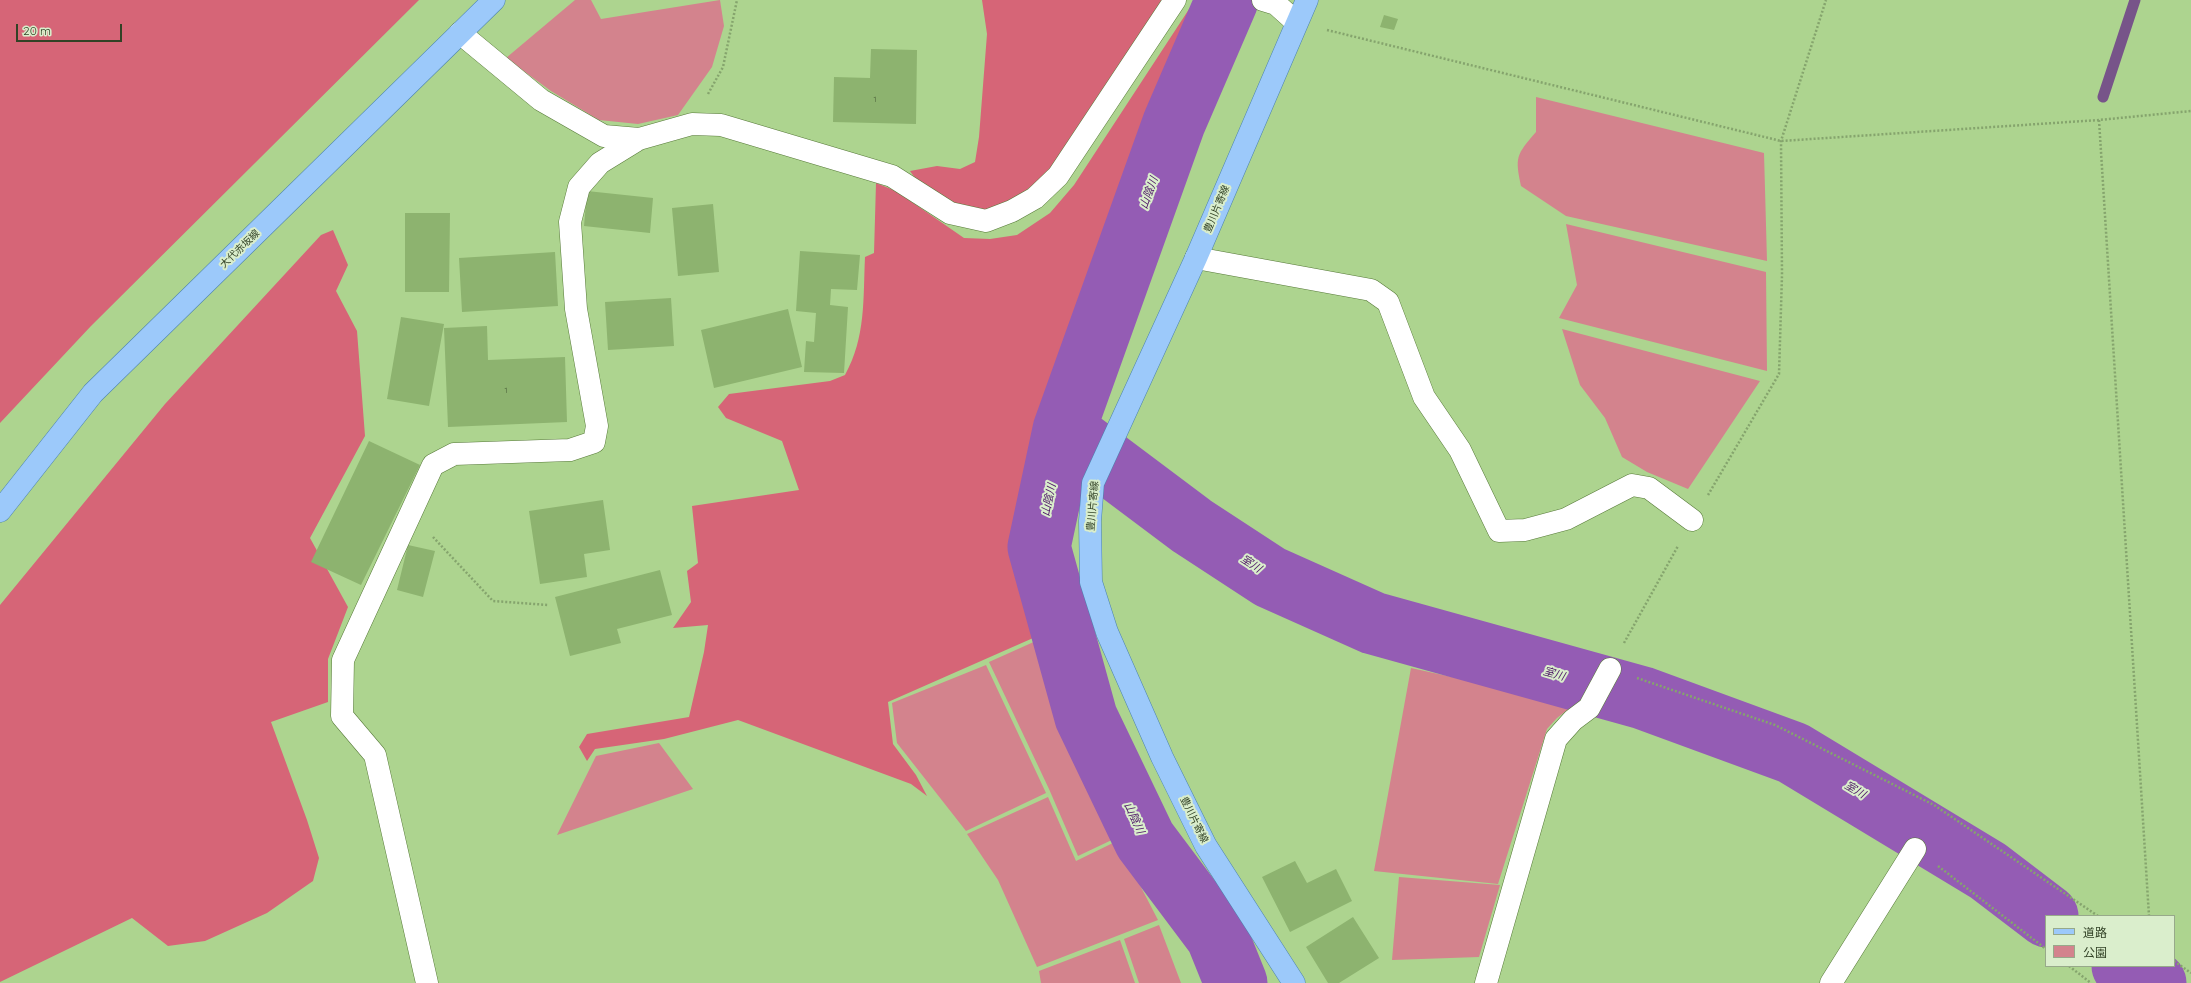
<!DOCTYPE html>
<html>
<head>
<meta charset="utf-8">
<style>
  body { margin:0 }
  #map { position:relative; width:2191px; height:983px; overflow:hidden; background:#add48f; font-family:Quicksand,"Noto Sans JP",sans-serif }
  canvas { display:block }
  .legend { position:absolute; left:2045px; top:915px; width:130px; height:52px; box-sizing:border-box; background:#daeecc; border:1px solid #97a98a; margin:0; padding:5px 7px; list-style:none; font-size:12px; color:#324226 }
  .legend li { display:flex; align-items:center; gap:8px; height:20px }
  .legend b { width:20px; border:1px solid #97a98a }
  .scale { position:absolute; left:16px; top:24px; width:106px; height:18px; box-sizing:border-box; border:2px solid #324226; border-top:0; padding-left:5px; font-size:12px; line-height:14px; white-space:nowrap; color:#324226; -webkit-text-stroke:3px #daeecc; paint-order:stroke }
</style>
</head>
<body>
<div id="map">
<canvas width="2191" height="983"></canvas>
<ul class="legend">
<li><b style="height:5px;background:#9cc9fa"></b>道路</li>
<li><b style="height:11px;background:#d3838d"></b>公園</li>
</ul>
<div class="scale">20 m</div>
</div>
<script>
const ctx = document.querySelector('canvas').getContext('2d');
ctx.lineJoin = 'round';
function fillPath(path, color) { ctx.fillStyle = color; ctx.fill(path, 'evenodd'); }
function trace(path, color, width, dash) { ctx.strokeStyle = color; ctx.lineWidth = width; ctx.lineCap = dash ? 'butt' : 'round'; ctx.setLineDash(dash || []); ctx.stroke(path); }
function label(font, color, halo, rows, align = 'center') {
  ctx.font = font + ' Quicksand,"Noto Sans JP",sans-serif'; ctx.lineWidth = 4; ctx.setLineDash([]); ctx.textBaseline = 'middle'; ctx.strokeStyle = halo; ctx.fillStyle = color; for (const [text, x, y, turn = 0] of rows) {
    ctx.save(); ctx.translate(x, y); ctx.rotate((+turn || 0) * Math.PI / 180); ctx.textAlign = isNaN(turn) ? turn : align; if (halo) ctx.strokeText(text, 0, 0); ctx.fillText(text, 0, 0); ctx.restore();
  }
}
fillPath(new Path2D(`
  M 575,0 L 591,0 L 601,19 L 720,0 L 724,26 L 712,67 L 678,115 L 638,124 L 599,120 L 551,91 L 506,58 Z
  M 1536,97 L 1764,153 L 1767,261 L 1566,216 L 1521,186 C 1515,157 1516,155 1536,132 Z
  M 1566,224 L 1766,272 L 1767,371 L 1559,318 L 1577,285 Z
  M 1562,329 L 1760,381 L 1688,489 L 1647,472 L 1622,457 L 1605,418 L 1580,385 Z
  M 1047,636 L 1084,770 L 1116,838 L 1078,856 L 1049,789 L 989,662 Z
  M 986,665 L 1046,793 L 966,831 L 897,743 L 892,703 Z
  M 1411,668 L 1575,704 L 1557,718 L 1547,729 L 1498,884 L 1374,871 Z
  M 659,743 L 693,789 L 557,835 L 596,756 Z
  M 1048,797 L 1076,861 L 1117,841 L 1158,920 L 1037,967 L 998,880 L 967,834 Z
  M 1399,877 L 1500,885 L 1479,957 L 1392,960 Z
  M 1159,925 L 1181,983 L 1139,983 L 1124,939 Z
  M 1120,940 L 1135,983 L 1041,983 L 1039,971 Z`), '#d3838d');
fillPath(new Path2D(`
  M 0,0 L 419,0 L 91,326 L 0,423 Z
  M 982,0 L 1165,0 L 1050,170 C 1031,187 1007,209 980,212 C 966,213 951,204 940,197 C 927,189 918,183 910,171 L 937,166 L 960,169 L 975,162 L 979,137 L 987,34 Z
  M 1195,0 L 1205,0 L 1100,273 L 1051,420 L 1030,543 L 1035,578 L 1049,631 L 888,702 L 893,744 L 916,775 L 927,796 L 911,784 L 738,720 L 664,739 L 595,749 L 587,761 L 579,747 L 587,734 L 689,717 L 704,652 L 708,625 L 673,628 L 691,602 L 687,571 L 698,563 L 692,506 L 799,490 L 782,441 L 726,418 L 718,407 L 729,394 L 830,381 L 845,375 C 866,337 863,299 865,257 L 874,253 L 876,183 L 896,191 L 964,238 L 990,239 L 1017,235 L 1050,213 L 1074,185 Z
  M 333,230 L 348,265 L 336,291 L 357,331 L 365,436 L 310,538 L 348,607 L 328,659 L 328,702 L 271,722 L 307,820 L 319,858 L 313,881 L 267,913 L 205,941 L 168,946 L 132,918 L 0,982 L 0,605 L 165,404 L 321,235 Z`), '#d66577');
trace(new Path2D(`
  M 2103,97 L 2135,0`), '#775489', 11);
trace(new Path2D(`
  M 1227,0 L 1174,123 L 1064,430 L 1039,547 L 1086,717 L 1145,840 L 1217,936 L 1236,983
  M 1064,430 L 1192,526 L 1270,577 L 1373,623 L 1643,698 L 1793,753 L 1988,871 L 2047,916
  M 2123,966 L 2155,983`), '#945cb4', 63);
fillPath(new Path2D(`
  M 1384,15 L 1398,19 L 1394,30 L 1380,27 Z
  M 871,49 L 917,50 L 916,124 L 833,122 L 834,77 L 870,78 Z
  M 587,191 L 653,198 L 650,233 L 584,226 Z
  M 713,204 L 719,272 L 678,276 L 672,208 Z
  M 405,213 L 450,213 L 449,292 L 405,292 Z
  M 800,251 L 860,255 L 857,290 L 831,289 L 830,305 L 848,307 L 844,373 L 804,372 L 806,341 L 814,342 L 816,313 L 796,311 Z
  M 555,252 L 558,306 L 462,312 L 459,258 Z
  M 671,298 L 674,346 L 608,350 L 605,302 Z
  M 788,309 L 802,367 L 714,388 L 701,330 Z
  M 401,317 L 444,324 L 429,406 L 387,399 Z
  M 487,326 L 488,360 L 565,357 L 567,422 L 448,427 L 444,328 Z
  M 369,441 L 420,465 L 361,585 L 311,562 Z
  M 603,500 L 610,550 L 584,554 L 587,577 L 540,584 L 529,511 Z
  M 408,545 L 435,551 L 423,597 L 397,590 Z
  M 660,570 L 672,615 L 617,629 L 621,643 L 570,656 L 555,597 Z
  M 1295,861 L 1307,883 L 1336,869 L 1352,901 L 1290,932 L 1262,877 Z
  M 1353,917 L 1379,958 L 1339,983 L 1328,983 L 1306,947 Z`), '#8db36f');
const minor = new Path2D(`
  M 1263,0 L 1276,4 L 1296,22
  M 460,33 L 541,100 L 604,136 L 639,139
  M 1196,258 L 1371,290 L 1388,302 L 1424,397 L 1460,450 L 1499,531 L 1525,530 L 1566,519 L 1632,485 L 1649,488 L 1692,520
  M 427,983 L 375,755 L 342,716 L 343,660 L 433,465 L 454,454 L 570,450 L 594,442 L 597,426 L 576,309 L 570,222 L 579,187 L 600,163 L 639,139 L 692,124 L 721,125 L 892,176 L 950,213 L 986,221 L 1012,211 L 1035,198 L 1058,176 L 1175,0
  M 1486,983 L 1556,739 L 1573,720 L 1589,708 L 1610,669
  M 1831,983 L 1915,849`);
const major = new Path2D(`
  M 0,511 L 93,393 L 494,0
  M 1294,983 L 1206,846 L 1162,757 L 1107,632 L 1091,582 L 1090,521 L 1093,483 L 1196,258 L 1307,0`);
trace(minor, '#577a39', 23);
trace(major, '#4c82ad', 23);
trace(new Path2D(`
  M 1327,30 L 1781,141 L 2099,120 L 2191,111
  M 708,94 L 723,67 L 737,0
  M 2099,120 L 2149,916
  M 1708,495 L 1779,374 L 1782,275 L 1781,141 L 1826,0
  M 433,537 L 493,601 L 548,605
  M 1624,643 L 1678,546
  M 1637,678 L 1775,725 L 1934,805 L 2098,916
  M 1938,866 L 2046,949
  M 2174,961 L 2191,973
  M 2069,966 L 2091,983`), '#85a46d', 2.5, [2, 2]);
trace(minor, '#fff', 22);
trace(major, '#9cc9fa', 22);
label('8px', '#495e38', null, [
  ["1",875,100],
  ["1",506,391]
]);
label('10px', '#324226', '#daeecc', [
  ["豊川片寄線",1217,209,-67],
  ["大代赤坂線",240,249,-44],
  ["豊川片寄線",1093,506,-85],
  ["豊川片寄線",1194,820,64]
]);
label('italic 11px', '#4c1466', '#daeecc', [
  ["山陰川",1149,193,-70],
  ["山陰川",1049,500,-78],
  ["室川",1251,564,33],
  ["室川",1554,674,16],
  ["室川",1855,790,31],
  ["山陰川",1134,818,65]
]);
</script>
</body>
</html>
